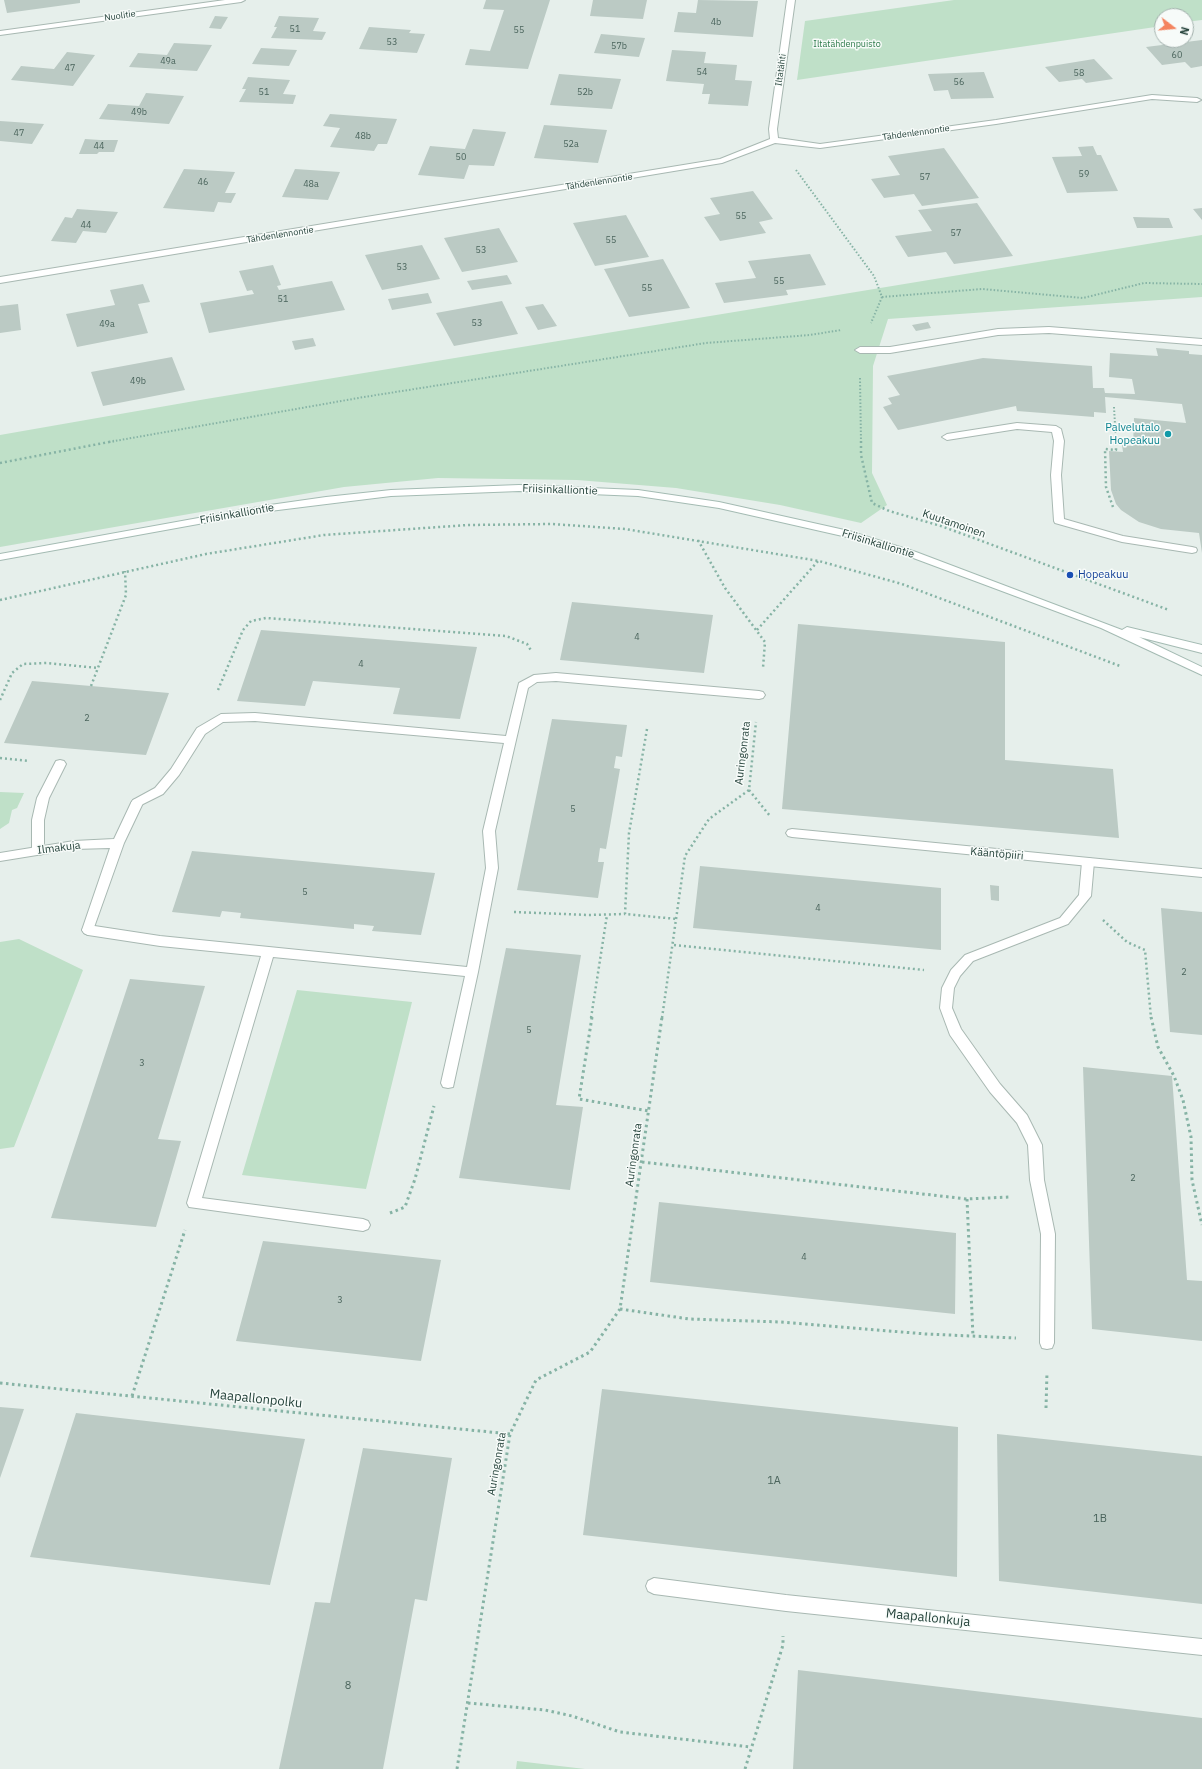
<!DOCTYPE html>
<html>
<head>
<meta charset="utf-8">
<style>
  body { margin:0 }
  #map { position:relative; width:1202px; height:1769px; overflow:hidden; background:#e6efeb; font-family:"IBM Plex Sans",sans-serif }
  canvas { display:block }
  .north { position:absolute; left:1154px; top:8px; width:40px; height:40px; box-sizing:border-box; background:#f7fbf9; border:1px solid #a3b1ad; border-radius:50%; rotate:106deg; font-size:11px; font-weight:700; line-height:16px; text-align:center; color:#24423a }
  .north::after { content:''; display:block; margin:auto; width:14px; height:18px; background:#f4845f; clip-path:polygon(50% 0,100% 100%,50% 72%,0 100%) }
</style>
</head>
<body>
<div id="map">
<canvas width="1202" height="1769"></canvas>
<div class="north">N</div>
</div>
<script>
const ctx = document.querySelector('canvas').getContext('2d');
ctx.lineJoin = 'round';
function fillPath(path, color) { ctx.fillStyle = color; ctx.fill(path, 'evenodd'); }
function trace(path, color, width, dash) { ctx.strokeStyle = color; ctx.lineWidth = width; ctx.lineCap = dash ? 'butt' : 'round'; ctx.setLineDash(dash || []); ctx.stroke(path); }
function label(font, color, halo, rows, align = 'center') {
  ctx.font = font + ' "IBM Plex Sans",sans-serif'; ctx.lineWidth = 3; ctx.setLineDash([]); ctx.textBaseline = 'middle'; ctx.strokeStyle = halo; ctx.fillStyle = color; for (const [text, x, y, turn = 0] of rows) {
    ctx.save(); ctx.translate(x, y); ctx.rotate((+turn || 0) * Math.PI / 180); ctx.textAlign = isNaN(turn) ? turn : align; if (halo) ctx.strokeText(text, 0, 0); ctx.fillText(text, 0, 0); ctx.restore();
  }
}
fillPath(new Path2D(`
  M 954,0 L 1202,0 L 1202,20 L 1186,22 L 1186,16 L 1162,16 L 1162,26 L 797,80 L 805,21 Z
  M 1202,235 L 1202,297 L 888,319 L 873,366 L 872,473 L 887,505 L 861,523 L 780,505 L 676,488 L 577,480 L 438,478 L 344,487 L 0,547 L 0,435 L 206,399 Z
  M 0,792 L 24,793 L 17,808 L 12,810 L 9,823 L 0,829 Z
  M 19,939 L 83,970 L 14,1147 L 0,1149 L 0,942 Z
  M 297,990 L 412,1002 L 366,1189 L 242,1175 Z
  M 517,1761 L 585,1769 L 516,1769 Z`), '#bfe0c8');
fillPath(new Path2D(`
  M 4,0 L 80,0 L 80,3 L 7,13 Z
  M 486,0 L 550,0 L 528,69 L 465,65 L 470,49 L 490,51 L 504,10 L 483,9 Z
  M 593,0 L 647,0 L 643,19 L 590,16 Z
  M 698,0 L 758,1 L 753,37 L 674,32 L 678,12 L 696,13 Z
  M 215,16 L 228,17 L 221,29 L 209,28 Z
  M 279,16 L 319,18 L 313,31 L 326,32 L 322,40 L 271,38 L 277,27 L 274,27 Z
  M 369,27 L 411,30 L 409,33 L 425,34 L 417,53 L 359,49 Z
  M 601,34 L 645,38 L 639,57 L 594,53 Z
  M 1202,40 L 1202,66 L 1191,68 L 1185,62 L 1162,65 L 1146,47 Z
  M 174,43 L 212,45 L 197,71 L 129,67 L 138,53 L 167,55 Z
  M 261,48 L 297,50 L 289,66 L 252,64 Z
  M 672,50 L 706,52 L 704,63 L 737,65 L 735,80 L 752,81 L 748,106 L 708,104 L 710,94 L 702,94 L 704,84 L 666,81 Z
  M 67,52 L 95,55 L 73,86 L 11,80 L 21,66 L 54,69 Z
  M 1094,59 L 1113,79 L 1086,83 L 1082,79 L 1059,82 L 1045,67 Z
  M 984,72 L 994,98 L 951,99 L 948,90 L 934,91 L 928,74 Z
  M 559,74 L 621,79 L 612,109 L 550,105 Z
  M 248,77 L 290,80 L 283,94 L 296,95 L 293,104 L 239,102 L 246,89 L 242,89 Z
  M 146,93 L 184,96 L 169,124 L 99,119 L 108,104 L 139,106 Z
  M 330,114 L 397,119 L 387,144 L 378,144 L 374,151 L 330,147 L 340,128 L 323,126 Z
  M 0,121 L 44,124 L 32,144 L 0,141 Z
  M 544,125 L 607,130 L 598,163 L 534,158 Z
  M 473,129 L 506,132 L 494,166 L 469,165 L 464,179 L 418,175 L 430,146 L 465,149 Z
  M 85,139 L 100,140 L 118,140 L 114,152 L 99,152 L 97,154 L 79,154 Z
  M 1093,146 L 1097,155 L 1101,155 L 1118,191 L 1067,193 L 1052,157 L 1082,156 L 1078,147 Z
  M 944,148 L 979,198 L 922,206 L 914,194 L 884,198 L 871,179 L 900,175 L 888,156 Z
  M 184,169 L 235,172 L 225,193 L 236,193 L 231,203 L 218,202 L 214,212 L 163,208 Z
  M 295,169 L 340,172 L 328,200 L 282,197 Z
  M 753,191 L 773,219 L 759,222 L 766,233 L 720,241 L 704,217 L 720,214 L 710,198 Z
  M 977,203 L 1013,256 L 954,264 L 946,252 L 908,257 L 895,236 L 932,231 L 918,210 Z
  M 1202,208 L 1202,220 L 1193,209 Z
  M 77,209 L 118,212 L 106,233 L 83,231 L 76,243 L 51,241 L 65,217 L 72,218 Z
  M 626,215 L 649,257 L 595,266 L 573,223 Z
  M 1133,217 L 1169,218 L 1173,228 L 1137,228 Z
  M 499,228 L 518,262 L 462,272 L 444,238 Z
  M 422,245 L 440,279 L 382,290 L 365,255 Z
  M 810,254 L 826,285 L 786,290 L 788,295 L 724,303 L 715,283 L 756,278 L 748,261 Z
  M 663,259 L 690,308 L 629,317 L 604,269 Z
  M 273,265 L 281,285 L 277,286 L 279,290 L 332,281 L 345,310 L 209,333 L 200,303 L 254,294 L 252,290 L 247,291 L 239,271 Z
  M 507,275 L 512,284 L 472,290 L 467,281 Z
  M 143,284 L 150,302 L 138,304 L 148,333 L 77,347 L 66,314 L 115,305 L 110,290 Z
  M 428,293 L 432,303 L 392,310 L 388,299 Z
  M 502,301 L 518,334 L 454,346 L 436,313 Z
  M 18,304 L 21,330 L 0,333 L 0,306 Z
  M 543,304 L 557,326 L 538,330 L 525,307 Z
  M 928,322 L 931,328 L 916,331 L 912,325 Z
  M 313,338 L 316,346 L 295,350 L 292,341 Z
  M 1156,348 L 1189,351 L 1189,354 L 1202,355 L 1202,553 L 1199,533 L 1161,529 L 1139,522 L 1121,510 L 1116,504 L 1111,490 L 1109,451 L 1123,452 L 1122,445 L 1133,446 L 1134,418 L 1186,423 L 1182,404 L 1105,397 L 1106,413 L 1094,412 L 1094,417 L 1017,411 L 1016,406 L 898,430 L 883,407 L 892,404 L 888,398 L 900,395 L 887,376 L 983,358 L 1092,366 L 1093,388 L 1104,388 L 1105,393 L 1135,394 L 1132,379 L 1109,377 L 1110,353 L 1158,356 Z
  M 172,357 L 185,390 L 103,406 L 91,372 Z
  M 572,602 L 713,615 L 704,673 L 560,660 Z
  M 798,624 L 1005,642 L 1005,760 L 1113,769 L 1119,838 L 782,809 Z
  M 261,630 L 477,647 L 460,719 L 393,714 L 400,688 L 313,681 L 305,706 L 237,701 Z
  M 32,681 L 91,686 L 169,693 L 146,755 L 4,743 Z
  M 552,719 L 627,725 L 622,757 L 616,756 L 614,768 L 620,769 L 606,849 L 600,848 L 598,862 L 604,862 L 598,898 L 517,890 Z
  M 192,851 L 435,873 L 421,935 L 372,931 L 374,926 L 354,924 L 354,929 L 240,918 L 241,913 L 222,911 L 220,917 L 172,912 Z
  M 700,866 L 941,888 L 941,950 L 693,928 Z
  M 990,885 L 999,886 L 999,901 L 991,900 Z
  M 1161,908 L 1202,912 L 1202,1035 L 1170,1032 Z
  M 506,948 L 581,955 L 556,1105 L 583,1107 L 570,1190 L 459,1178 Z
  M 130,979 L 205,986 L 158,1139 L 181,1141 L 156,1227 L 51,1218 Z
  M 1083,1067 L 1172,1076 L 1187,1280 L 1202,1281 L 1202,1341 L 1092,1329 Z
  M 659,1202 L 956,1233 L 955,1314 L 650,1282 Z
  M 263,1241 L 441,1260 L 421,1361 L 236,1341 Z
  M 602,1389 L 958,1427 L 957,1577 L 583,1535 Z
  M 0,1407 L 24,1409 L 0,1478 Z
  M 76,1413 L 305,1439 L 270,1585 L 30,1557 Z
  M 997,1434 L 1202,1456 L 1202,1604 L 999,1581 Z
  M 363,1448 L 452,1458 L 427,1601 L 415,1599 L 383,1769 L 279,1769 L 315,1602 L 330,1603 Z
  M 798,1670 L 1202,1718 L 1202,1769 L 793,1769 Z`), '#bbcac4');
const service = new Path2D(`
  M 1049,327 L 1202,339 L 1202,345 L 1049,333 L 998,335 L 890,353 L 860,353 L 855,350 L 860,347 L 890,347 L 998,329 Z
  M 1017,423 L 1056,426 L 1061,429 L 1064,441 L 1061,475 L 1064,519 L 1123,536 L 1192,547 L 1196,548 L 1197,550 L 1196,552 L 1192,553 L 1122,542 L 1055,523 L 1054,521 L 1051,475 L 1054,441 L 1052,432 L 1017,429 L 947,440 L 942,437 L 947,434 Z
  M 556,673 L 759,691 L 763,692 L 765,695 L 763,698 L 759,699 L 556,681 L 537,682 L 528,688 L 495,831 L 498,868 L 478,972 L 453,1087 L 448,1088 L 443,1087 L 441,1083 L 465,976 L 273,957 L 202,1198 L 363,1219 L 368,1221 L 370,1225 L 368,1229 L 363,1231 L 189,1207 L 187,1203 L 261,956 L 160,946 L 88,935 L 84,933 L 82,930 L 84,927 L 88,925 L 160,936 L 467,967 L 486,868 L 483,831 L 504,743 L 255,721 L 223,722 L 205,734 L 179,775 L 163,794 L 137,807 L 133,806 L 131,803 L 133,800 L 155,788 L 171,769 L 197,728 L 221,714 L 255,713 L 506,736 L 519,683 L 534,675 Z
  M 60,760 L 64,761 L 66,764 L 49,798 L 44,820 L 44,851 L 42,854 L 38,855 L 34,854 L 32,851 L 32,820 L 37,798 L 56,761 Z
  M 1088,858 L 1092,859 L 1094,862 L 1091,896 L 1068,924 L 973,961 L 960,976 L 954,988 L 952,1008 L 961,1029 L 1000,1084 L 1027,1115 L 1042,1145 L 1044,1180 L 1055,1234 L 1054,1343 L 1052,1348 L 1047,1349 L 1042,1348 L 1040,1343 L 1041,1234 L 1030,1180 L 1028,1145 L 1017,1123 L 990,1092 L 950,1035 L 940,1008 L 942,988 L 951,970 L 965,955 L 1060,918 L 1079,895 L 1082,862 L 1084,859 Z`);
const minor = new Path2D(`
  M 225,0 L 245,0 L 241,2 L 0,35 L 0,31 Z
  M 787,0 L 795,0 L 777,129 L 778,138 L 820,144 L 996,120 L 1152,95 L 1197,98 L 1201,100 L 1197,102 L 1152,99 L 996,124 L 820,148 L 775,143 L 722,163 L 0,283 L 0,277 L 720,159 L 770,139 L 769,129 Z
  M 137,799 L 141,800 L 143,803 L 124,843 L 92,933 L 88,935 L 84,933 L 82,930 L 110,848 L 74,849 L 0,861 L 0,853 L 74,841 L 114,839 L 131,803 L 133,800 Z
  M 792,829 L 1202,869 L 1202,877 L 792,837 L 788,836 L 786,833 L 788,830 Z
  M 654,1578 L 786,1595 L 1202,1639 L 1202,1655 L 786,1611 L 654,1594 L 648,1591 L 646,1586 L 648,1581 Z`);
const secondary = new Path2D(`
  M 519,485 L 638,490 L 719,502 L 849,531 L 916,552 L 1122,630 L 1127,627 L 1202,645 L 1202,653 L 1139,637 L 1202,667 L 1202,675 L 1101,628 L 908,556 L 847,537 L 719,508 L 638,496 L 519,491 L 391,496 L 270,511 L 0,560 L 0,554 L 270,505 L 326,497 L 391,490 Z`);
trace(service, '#a8b8b2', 2);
trace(minor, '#a8b8b2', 2);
trace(secondary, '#a4bbb3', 2);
trace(new Path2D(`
  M 796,170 L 874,276 L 882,297 L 871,323
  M 882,297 L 982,289 L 1083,298 L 1144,283 L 1202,284
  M 860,378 L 861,442
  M 1114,407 L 1116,442
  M 109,442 L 364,397 L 706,343 L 810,335 L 841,330`), '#86b3a5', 2, [1.5, 2]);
trace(new Path2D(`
  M 861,441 L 861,455 L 872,503 L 889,511 L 941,526 L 1169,610
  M 0,463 L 114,441
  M 1113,507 L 1106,487 L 1105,449 L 1116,450 L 1116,441
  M 698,540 L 725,588 L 765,642 L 763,668
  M 0,600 L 206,554 L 324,535 L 468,525 L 552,524 L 625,529 L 819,561 L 902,584 L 1120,666
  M 757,630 L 818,561
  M 91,686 L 126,595 L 125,571
  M 218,690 L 243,630 L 251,621 L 266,618 L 506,636 L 527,644 L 532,652
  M 0,700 L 12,673 L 23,664 L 47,663 L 98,668
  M 647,729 L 629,833 L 625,914 L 677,919
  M 0,758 L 29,761
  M 749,790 L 770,816
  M 514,912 L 589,915 L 625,914
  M 1103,920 L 1127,942 L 1145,950 L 1151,1018
  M 674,945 L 924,970
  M 591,1018 L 607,915
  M 662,1018 L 685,856 L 709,819 L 749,790 L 756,722`), '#86b3a5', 2.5, [2, 3]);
trace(new Path2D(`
  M 592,1017 L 579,1099 L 649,1111
  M 1151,1017 L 1158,1047 L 1174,1076 L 1183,1100 L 1191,1137 L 1192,1180 L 1202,1225
  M 642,1162 L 967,1199 L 1009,1197
  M 967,1199 L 973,1337
  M 390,1213 L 405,1207 L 415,1179 L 434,1106
  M 620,1309 L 689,1319 L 781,1322 L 926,1334 L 1016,1338
  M 0,1383 L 510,1434
  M 132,1396 L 185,1230
  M 1046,1408 L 1047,1372
  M 468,1703 L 545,1710 L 572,1716 L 620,1732 L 751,1747
  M 457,1769 L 510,1434 L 536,1380 L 590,1352 L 620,1309 L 662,1017
  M 745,1769 L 783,1645 L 783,1636`), '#86b3a5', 3, [2.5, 3.5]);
fillPath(service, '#fff');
fillPath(minor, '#fff');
fillPath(secondary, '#fff');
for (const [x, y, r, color] of [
  [1168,434,4,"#0f9aa8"],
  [1070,575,4,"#1a4fb4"]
]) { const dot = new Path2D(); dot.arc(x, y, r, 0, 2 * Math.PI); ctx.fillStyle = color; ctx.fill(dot); trace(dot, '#f7fbf9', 1.5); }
label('9px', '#24423a', '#f7fbf9', [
  ["Nuolitie",120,16,-8],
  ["Iltatähti",781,70,-82],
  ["Tähdenlennontie",916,133,-8],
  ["Tähdenlennontie",599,182,-9],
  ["Tähdenlennontie",280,235,-9]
]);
label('9px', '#4a645c', null, [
  ["4b",716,22],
  ["51",295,29],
  ["55",519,30],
  ["53",392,42],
  ["57b",619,46],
  ["60",1177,55],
  ["49a",168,61],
  ["47",70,68],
  ["54",702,72],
  ["58",1079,73],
  ["56",959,82],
  ["51",264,92],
  ["52b",585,92],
  ["49b",139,112],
  ["47",19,133],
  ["48b",363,136],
  ["52a",571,144],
  ["44",99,146],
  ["50",461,157],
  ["59",1084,174],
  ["57",925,177],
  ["46",203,182],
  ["48a",311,184],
  ["55",741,216],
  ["44",86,225],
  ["57",956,233],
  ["55",611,240],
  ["53",481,250],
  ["53",402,267],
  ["55",779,281],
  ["55",647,288],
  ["51",283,299],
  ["53",477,323],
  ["49a",107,324],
  ["49b",138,381],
  ["4",637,637],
  ["4",361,664],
  ["2",87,718],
  ["5",573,809],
  ["5",305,892],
  ["4",818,908],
  ["2",1184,972],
  ["5",529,1030],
  ["3",142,1063],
  ["2",1133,1178],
  ["4",804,1257],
  ["3",340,1300]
]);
label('9px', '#2d7a4b', '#f7fbf9', [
  ["Iltatähdenpuisto",847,44]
]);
label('11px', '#0d838f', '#f7fbf9', [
  ["Palvelutalo",1160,428],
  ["Hopeakuu",1160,441]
], 'right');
label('11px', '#24423a', '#f7fbf9', [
  ["Friisinkalliontie",560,490,2],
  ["Friisinkalliontie",237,514,-10],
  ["Kuutamoinen",954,524,19],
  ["Friisinkalliontie",878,544,17],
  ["Auringonrata",743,753,-83],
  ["Ilmakuja",59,848,-7],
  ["Kääntöpiiri",997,854,5],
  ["Auringonrata",634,1155,-82],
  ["Auringonrata",497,1464,-80]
]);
label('11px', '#164399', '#f7fbf9', [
  ["Hopeakuu",1078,575]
], 'left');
label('11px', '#4a645c', null, [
  ["1A",774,1481],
  ["1B",1100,1519],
  ["8",348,1686]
]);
label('13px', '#24423a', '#f7fbf9', [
  ["Maapallonpolku",256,1399,6],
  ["Maapallonkuja",928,1618,6]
]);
</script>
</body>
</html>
